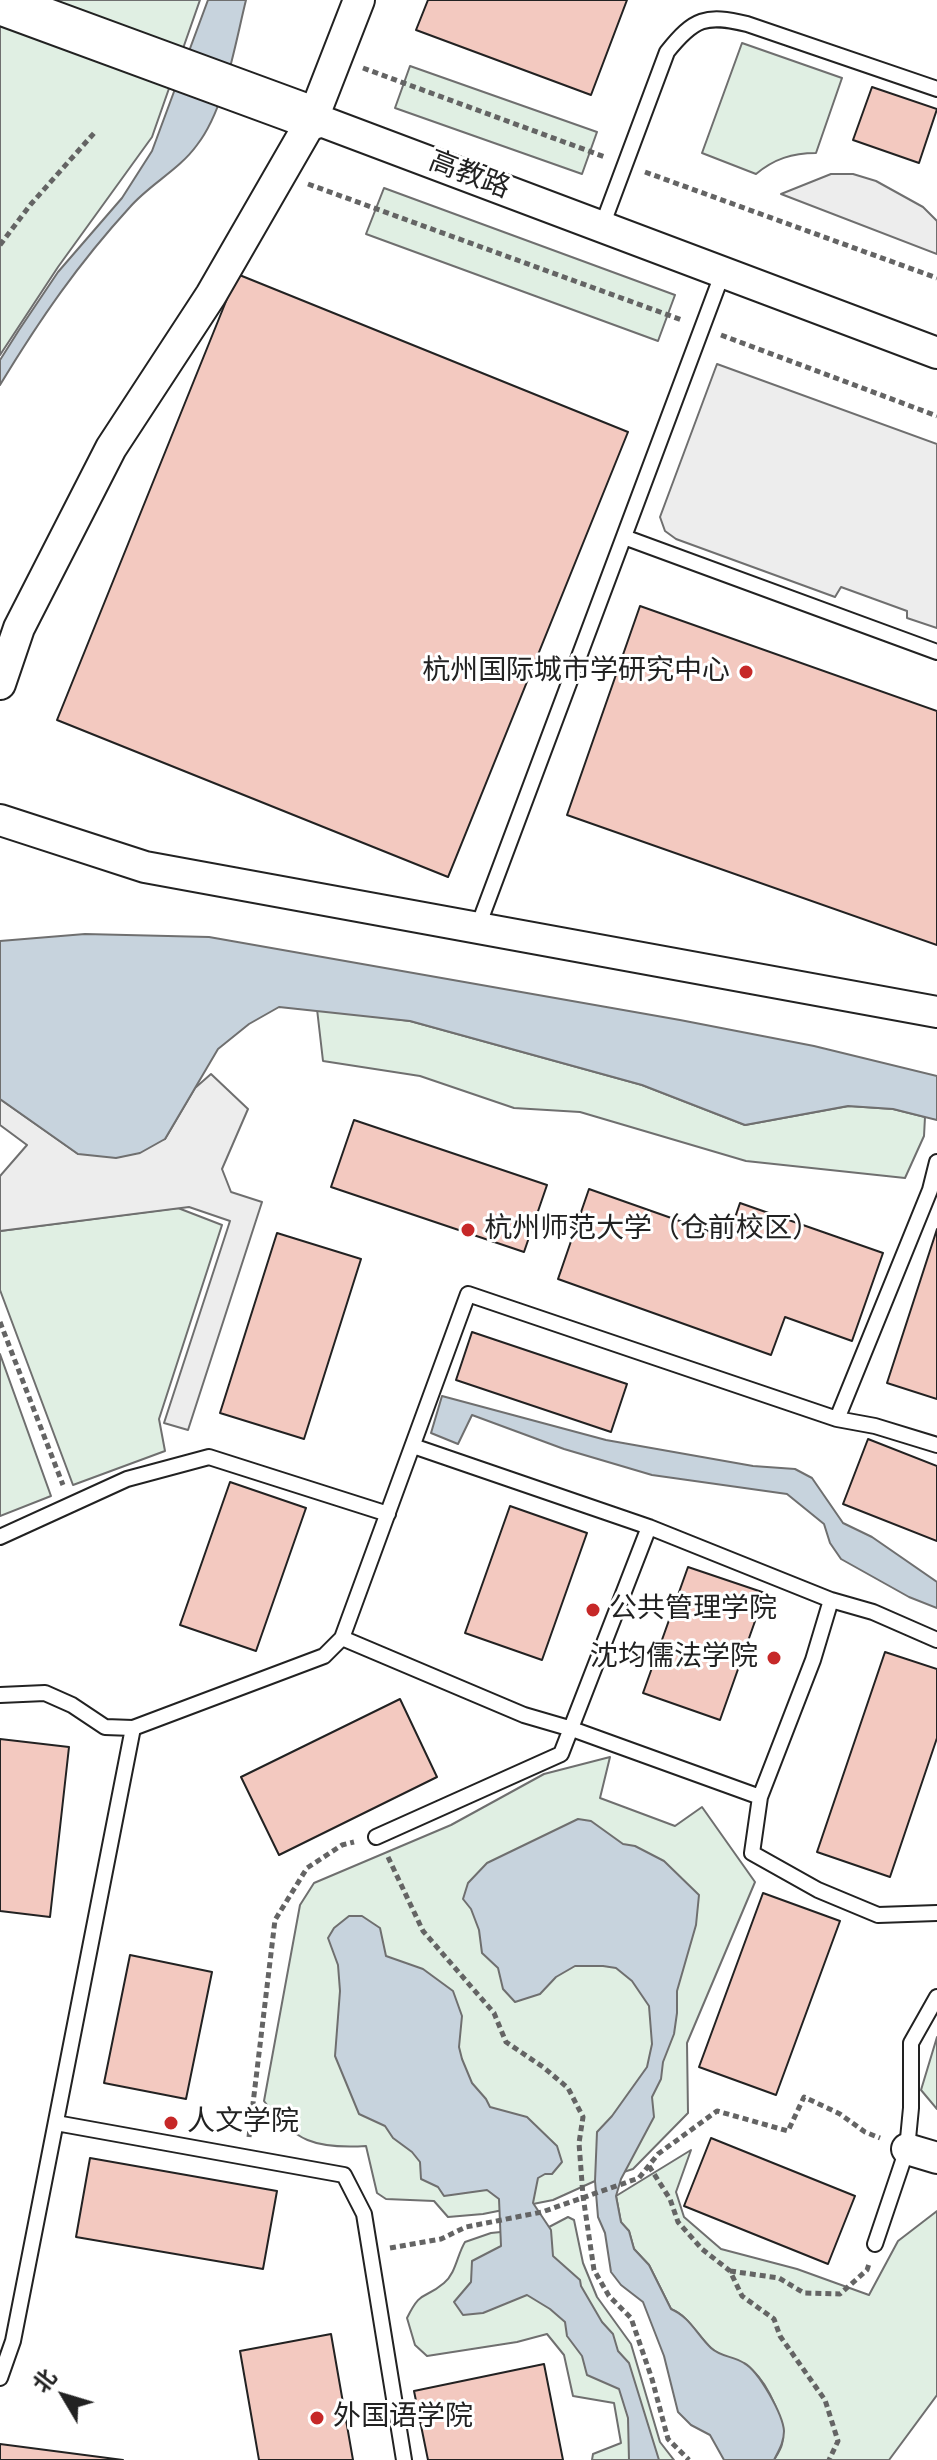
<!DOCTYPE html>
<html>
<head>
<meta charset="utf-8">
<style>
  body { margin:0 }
  #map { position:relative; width:937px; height:2460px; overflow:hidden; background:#fff; font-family:Roboto,"Noto Sans SC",sans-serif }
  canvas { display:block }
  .north { position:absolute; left:24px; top:2356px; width:80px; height:80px; -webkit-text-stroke:6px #fff; paint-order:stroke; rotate:308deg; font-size:22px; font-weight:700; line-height:32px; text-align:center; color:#222 }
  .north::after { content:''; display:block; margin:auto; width:28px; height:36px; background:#222; clip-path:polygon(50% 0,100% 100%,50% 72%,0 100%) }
</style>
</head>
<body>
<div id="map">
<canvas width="937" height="2460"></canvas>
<div class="north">北</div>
</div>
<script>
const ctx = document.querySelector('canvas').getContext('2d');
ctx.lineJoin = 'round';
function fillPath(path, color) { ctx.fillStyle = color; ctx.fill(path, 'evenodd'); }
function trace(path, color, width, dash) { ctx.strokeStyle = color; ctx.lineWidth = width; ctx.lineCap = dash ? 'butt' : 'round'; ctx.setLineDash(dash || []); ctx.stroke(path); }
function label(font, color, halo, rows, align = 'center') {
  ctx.font = font + ' Roboto,"Noto Sans SC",sans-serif'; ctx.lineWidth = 6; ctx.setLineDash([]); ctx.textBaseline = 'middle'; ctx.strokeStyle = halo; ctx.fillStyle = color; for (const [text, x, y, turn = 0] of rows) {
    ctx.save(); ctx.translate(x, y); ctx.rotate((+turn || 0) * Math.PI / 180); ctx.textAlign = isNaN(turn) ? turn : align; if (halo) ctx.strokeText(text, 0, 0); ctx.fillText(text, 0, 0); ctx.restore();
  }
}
const green = new Path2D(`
  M 0,0 L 200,0 L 152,137 L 58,267 L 0,355 Z
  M 742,43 L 842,78 L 816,153 C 792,153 774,159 756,174 L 702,153 Z
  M 410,66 L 597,132 L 582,174 L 395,108 Z
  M 384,188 L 675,295 L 658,341 L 366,234 Z
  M 317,1009 L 410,1021 L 642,1085 L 745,1125 L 849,1106 L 893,1109 L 925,1117 L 924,1136 L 905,1178 L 746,1161 L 580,1112 L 514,1108 L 420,1076 L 323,1061 Z
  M 178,1208 L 222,1225 L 159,1419 L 165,1451 L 73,1485 L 0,1290 L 0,1231 Z
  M 0,1354 L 51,1496 L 0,1516 Z
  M 610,1757 L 600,1798 L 675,1826 L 702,1807 L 755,1882 L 687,2043 L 688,2113 L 633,2169 L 595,2181 L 553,2200 L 483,2214 L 448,2217 L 434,2201 L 386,2199 L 377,2193 L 366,2146 C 316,2149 294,2142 264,2101 L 300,1905 L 314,1883 L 451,1825 L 544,1774 Z
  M 937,2037 L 937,2109 L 921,2090 Z
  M 691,2150 L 676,2192 L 684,2217 L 721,2249 L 797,2269 L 869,2295 L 898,2241 L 937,2211 L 937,2395 L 889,2460 L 774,2460 C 777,2455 781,2449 782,2444 C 787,2425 768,2384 753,2371 C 741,2360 722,2359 711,2348 C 697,2335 690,2317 671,2309 L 649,2265 L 634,2249 L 629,2231 L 621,2223 L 616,2196 Z
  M 568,2217 L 574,2220 L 583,2263 L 597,2297 L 631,2344 L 660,2442 L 674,2460 L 592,2460 L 593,2454 L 621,2443 L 614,2403 L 573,2396 L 564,2355 L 547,2334 L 517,2342 L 427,2356 L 415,2345 L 407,2318 C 422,2288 423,2301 444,2283 C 456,2273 457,2255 465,2242 L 491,2233 L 549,2227 Z`);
fillPath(green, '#e0efe3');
trace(green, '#6f6f6f', 2);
const parking = new Path2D(`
  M 831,174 L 853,174 L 876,181 L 923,207 L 937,221 L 937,254 L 781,194 Z
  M 717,364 L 937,444 L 937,628 L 907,618 L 907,611 L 841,587 L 835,597 L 676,539 L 665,531 L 660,517 Z
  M 211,1074 L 248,1109 L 222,1169 L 231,1192 L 262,1202 L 188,1430 L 164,1423 L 230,1221 L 189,1207 L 0,1231 L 0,1176 L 27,1145 L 0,1125 L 0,1099 L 78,1154 L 165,1139 L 195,1088 Z`);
fillPath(parking, '#ededed');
trace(parking, '#6f6f6f', 2);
const water = new Path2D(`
  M 208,0 L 246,0 C 235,44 225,109 197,145 C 179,170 150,184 130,207 C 78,264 40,319 0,385 L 0,360 L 19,330 L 58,272 L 122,198 L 152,151 Z
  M 85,934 L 209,937 L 680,1020 L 814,1046 L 937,1076 L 937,1120 L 893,1109 L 848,1106 L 745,1125 L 642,1085 L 410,1021 L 279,1007 L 249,1024 L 218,1049 L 165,1139 L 140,1153 L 116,1158 L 78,1154 L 0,1099 L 0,941 Z
  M 442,1396 L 606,1440 L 753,1466 L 795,1469 L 812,1478 L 843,1523 L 872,1537 L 937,1582 L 937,1608 L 909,1597 L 841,1559 L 830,1543 L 824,1524 L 787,1494 L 652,1475 L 564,1449 L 472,1415 L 458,1444 L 431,1433 Z
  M 578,1819 L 591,1821 L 623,1844 L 635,1846 L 664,1861 L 699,1895 L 696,1925 L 677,1991 L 677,2013 L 674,2034 L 663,2062 L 661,2079 L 652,2097 L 654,2117 L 621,2179 L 616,2196 L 621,2222 L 629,2231 L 634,2249 L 649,2265 L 671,2309 C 690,2317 697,2335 711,2348 C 721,2357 733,2356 744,2363 C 759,2371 783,2415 784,2431 C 784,2442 779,2450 774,2460 L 724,2460 L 710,2435 L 691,2425 L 678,2412 L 664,2356 L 643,2302 L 621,2285 L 611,2272 L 605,2233 L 598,2217 L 595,2181 L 597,2132 L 612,2116 L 647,2067 L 652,2044 L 649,2006 L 632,1981 L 616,1968 L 603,1966 L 575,1966 L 556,1977 L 540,1994 L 515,2002 L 503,1989 L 498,1968 L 482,1953 L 479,1930 L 471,1909 L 463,1899 L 468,1883 L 487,1863 Z
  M 349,1916 L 362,1916 L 380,1928 L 386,1956 L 423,1969 L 453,1991 L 462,2016 L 459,2047 L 462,2059 L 472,2083 L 486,2099 L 490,2107 L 527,2117 L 557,2146 L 562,2162 L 552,2174 L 545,2174 L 538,2178 L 533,2203 L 551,2230 L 553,2256 L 580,2280 L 581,2286 L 602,2322 L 613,2334 L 618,2351 L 629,2363 L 659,2460 L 629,2460 L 628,2418 L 619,2389 L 587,2375 L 582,2356 L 567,2336 L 565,2322 L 550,2309 L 527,2295 L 483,2313 L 463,2315 L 454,2302 L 471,2282 L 472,2261 L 501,2246 L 499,2199 L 487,2190 L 444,2196 L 438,2187 L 421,2179 L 420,2162 L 412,2152 L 393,2138 L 385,2126 L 359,2114 L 335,2056 L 340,1991 L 338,1965 L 328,1938 L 334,1928 Z`);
fillPath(water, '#c7d3dd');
trace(water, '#6f6f6f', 2);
const building = new Path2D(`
  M 428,0 L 627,0 L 591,95 L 416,30 Z
  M 872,87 L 937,109 L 919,163 L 853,140 Z
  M 237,274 L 628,432 L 448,877 L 57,720 Z
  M 640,606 L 937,711 L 937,945 L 567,815 Z
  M 354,1120 L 547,1185 L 524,1252 L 331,1187 Z
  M 589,1189 L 728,1238 L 740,1203 L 883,1253 L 852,1341 L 785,1317 L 771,1355 L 558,1279 Z
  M 937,1229 L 937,1399 L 887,1383 Z
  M 277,1233 L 361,1259 L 304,1439 L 220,1413 Z
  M 472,1332 L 627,1384 L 611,1432 L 456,1380 Z
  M 868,1439 L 937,1466 L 937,1541 L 843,1504 Z
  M 230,1482 L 306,1508 L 256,1651 L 180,1625 Z
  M 510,1506 L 587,1533 L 542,1660 L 465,1633 Z
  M 688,1567 L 765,1593 L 720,1720 L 643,1693 Z
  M 885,1652 L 937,1669 L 937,1738 L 890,1877 L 817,1852 Z
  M 400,1699 L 437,1777 L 279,1855 L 241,1777 Z
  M 0,1739 L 69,1747 L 50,1917 L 0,1911 Z
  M 763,1893 L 840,1921 L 776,2095 L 699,2067 Z
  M 130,1955 L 212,1972 L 186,2099 L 104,2083 Z
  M 711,2138 L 855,2196 L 828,2264 L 684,2206 Z
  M 90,2158 L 277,2191 L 263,2269 L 76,2237 Z
  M 331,2334 L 353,2460 L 259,2460 L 240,2351 Z
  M 544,2364 L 563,2460 L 428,2460 L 414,2391 Z
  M 0,2444 L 123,2460 L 0,2460 Z`);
fillPath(building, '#f3c9c0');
trace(building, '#222', 2);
const lane = new Path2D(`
  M 602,226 L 667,52 C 694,18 706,14 747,24 L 937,89
  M 624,537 L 937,652
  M 477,929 L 723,272
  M 837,1419 L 875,1426 L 937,1445
  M 413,1446 L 649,1527 L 831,1600 L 873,1612 L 937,1640
  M 0,1537 L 127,1479 L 209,1457 L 388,1514
  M 342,1638 L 524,1715 L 572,1729 L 760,1797 L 813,1660 L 831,1600
  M 0,1695 L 45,1693 L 72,1705 L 105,1727 L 133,1728 L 324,1656 L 342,1638 L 468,1294 L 837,1419 L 930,1190 L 937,1162
  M 760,1797 L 752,1853 L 818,1890 L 878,1915 L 937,1913
  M 376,1837 L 561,1754 L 649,1527
  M 56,2123 L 344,2175 L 364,2214 L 404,2460
  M 875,2244 L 907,2149 L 911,2108 L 911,2043 L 937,1997
  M 0,2378 L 13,2341 L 133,1728`);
const street = new Path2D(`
  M 313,118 L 937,353
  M 0,684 L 19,628 L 111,448 L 211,295 L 313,118 L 359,0
  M 0,820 L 145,867 L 937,1012
  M 907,2149 L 937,2158`);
const secondary = new Path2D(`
  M 0,3 L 313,118`);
trace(lane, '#222', 18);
trace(street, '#222', 34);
trace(secondary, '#222', 46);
trace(new Path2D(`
  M 363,68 L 605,157
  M 645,172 L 937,278
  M 308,184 L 682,320
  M 0,245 L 31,204 L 95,132
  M 721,335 L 937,416
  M 0,1322 L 63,1485
  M 388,1857 L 423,1931 L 494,2013 L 506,2042 L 543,2067 L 568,2088 L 583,2117 L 579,2143 L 583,2196 L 594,2270 L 609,2296 L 631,2318 L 652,2379 L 668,2439 L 689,2460
  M 249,2137 L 275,1920 L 307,1868 L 342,1845 L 354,1842
  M 649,2166 L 670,2199 L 678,2222 L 702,2249 L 730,2271 L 742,2296 L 774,2319 L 780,2336 L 825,2400 L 838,2441 L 829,2460
  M 390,2248 L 441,2239 L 466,2227 L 542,2212 L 639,2178 L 658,2154 L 717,2111 L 788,2131 L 804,2097 L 840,2114 L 865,2132 L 880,2138
  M 730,2271 L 779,2278 L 804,2293 L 840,2294 L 867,2270 L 869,2264`), '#646464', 5, [6, 4]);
trace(lane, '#fff', 14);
trace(street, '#fff', 30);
trace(secondary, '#fff', 42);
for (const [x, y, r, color] of [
  [746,672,8,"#c62828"],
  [468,1230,8,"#c62828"],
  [593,1610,8,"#c62828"],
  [774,1658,8,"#c62828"],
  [171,2123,8,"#c62828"],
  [317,2418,8,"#c62828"]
]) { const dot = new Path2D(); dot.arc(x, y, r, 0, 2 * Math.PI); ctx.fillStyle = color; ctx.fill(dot); trace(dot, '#fff', 3); }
label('28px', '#222', '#fff', [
  ["高教路",469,176,21]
]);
label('28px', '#222', '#fff', [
  ["杭州国际城市学研究中心",730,672,"right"],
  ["杭州师范大学（仓前校区）",484,1230],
  ["公共管理学院",609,1610],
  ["沈均儒法学院",758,1658,"right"],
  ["人文学院",187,2123],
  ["外国语学院",333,2418]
], 'left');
</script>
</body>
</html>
